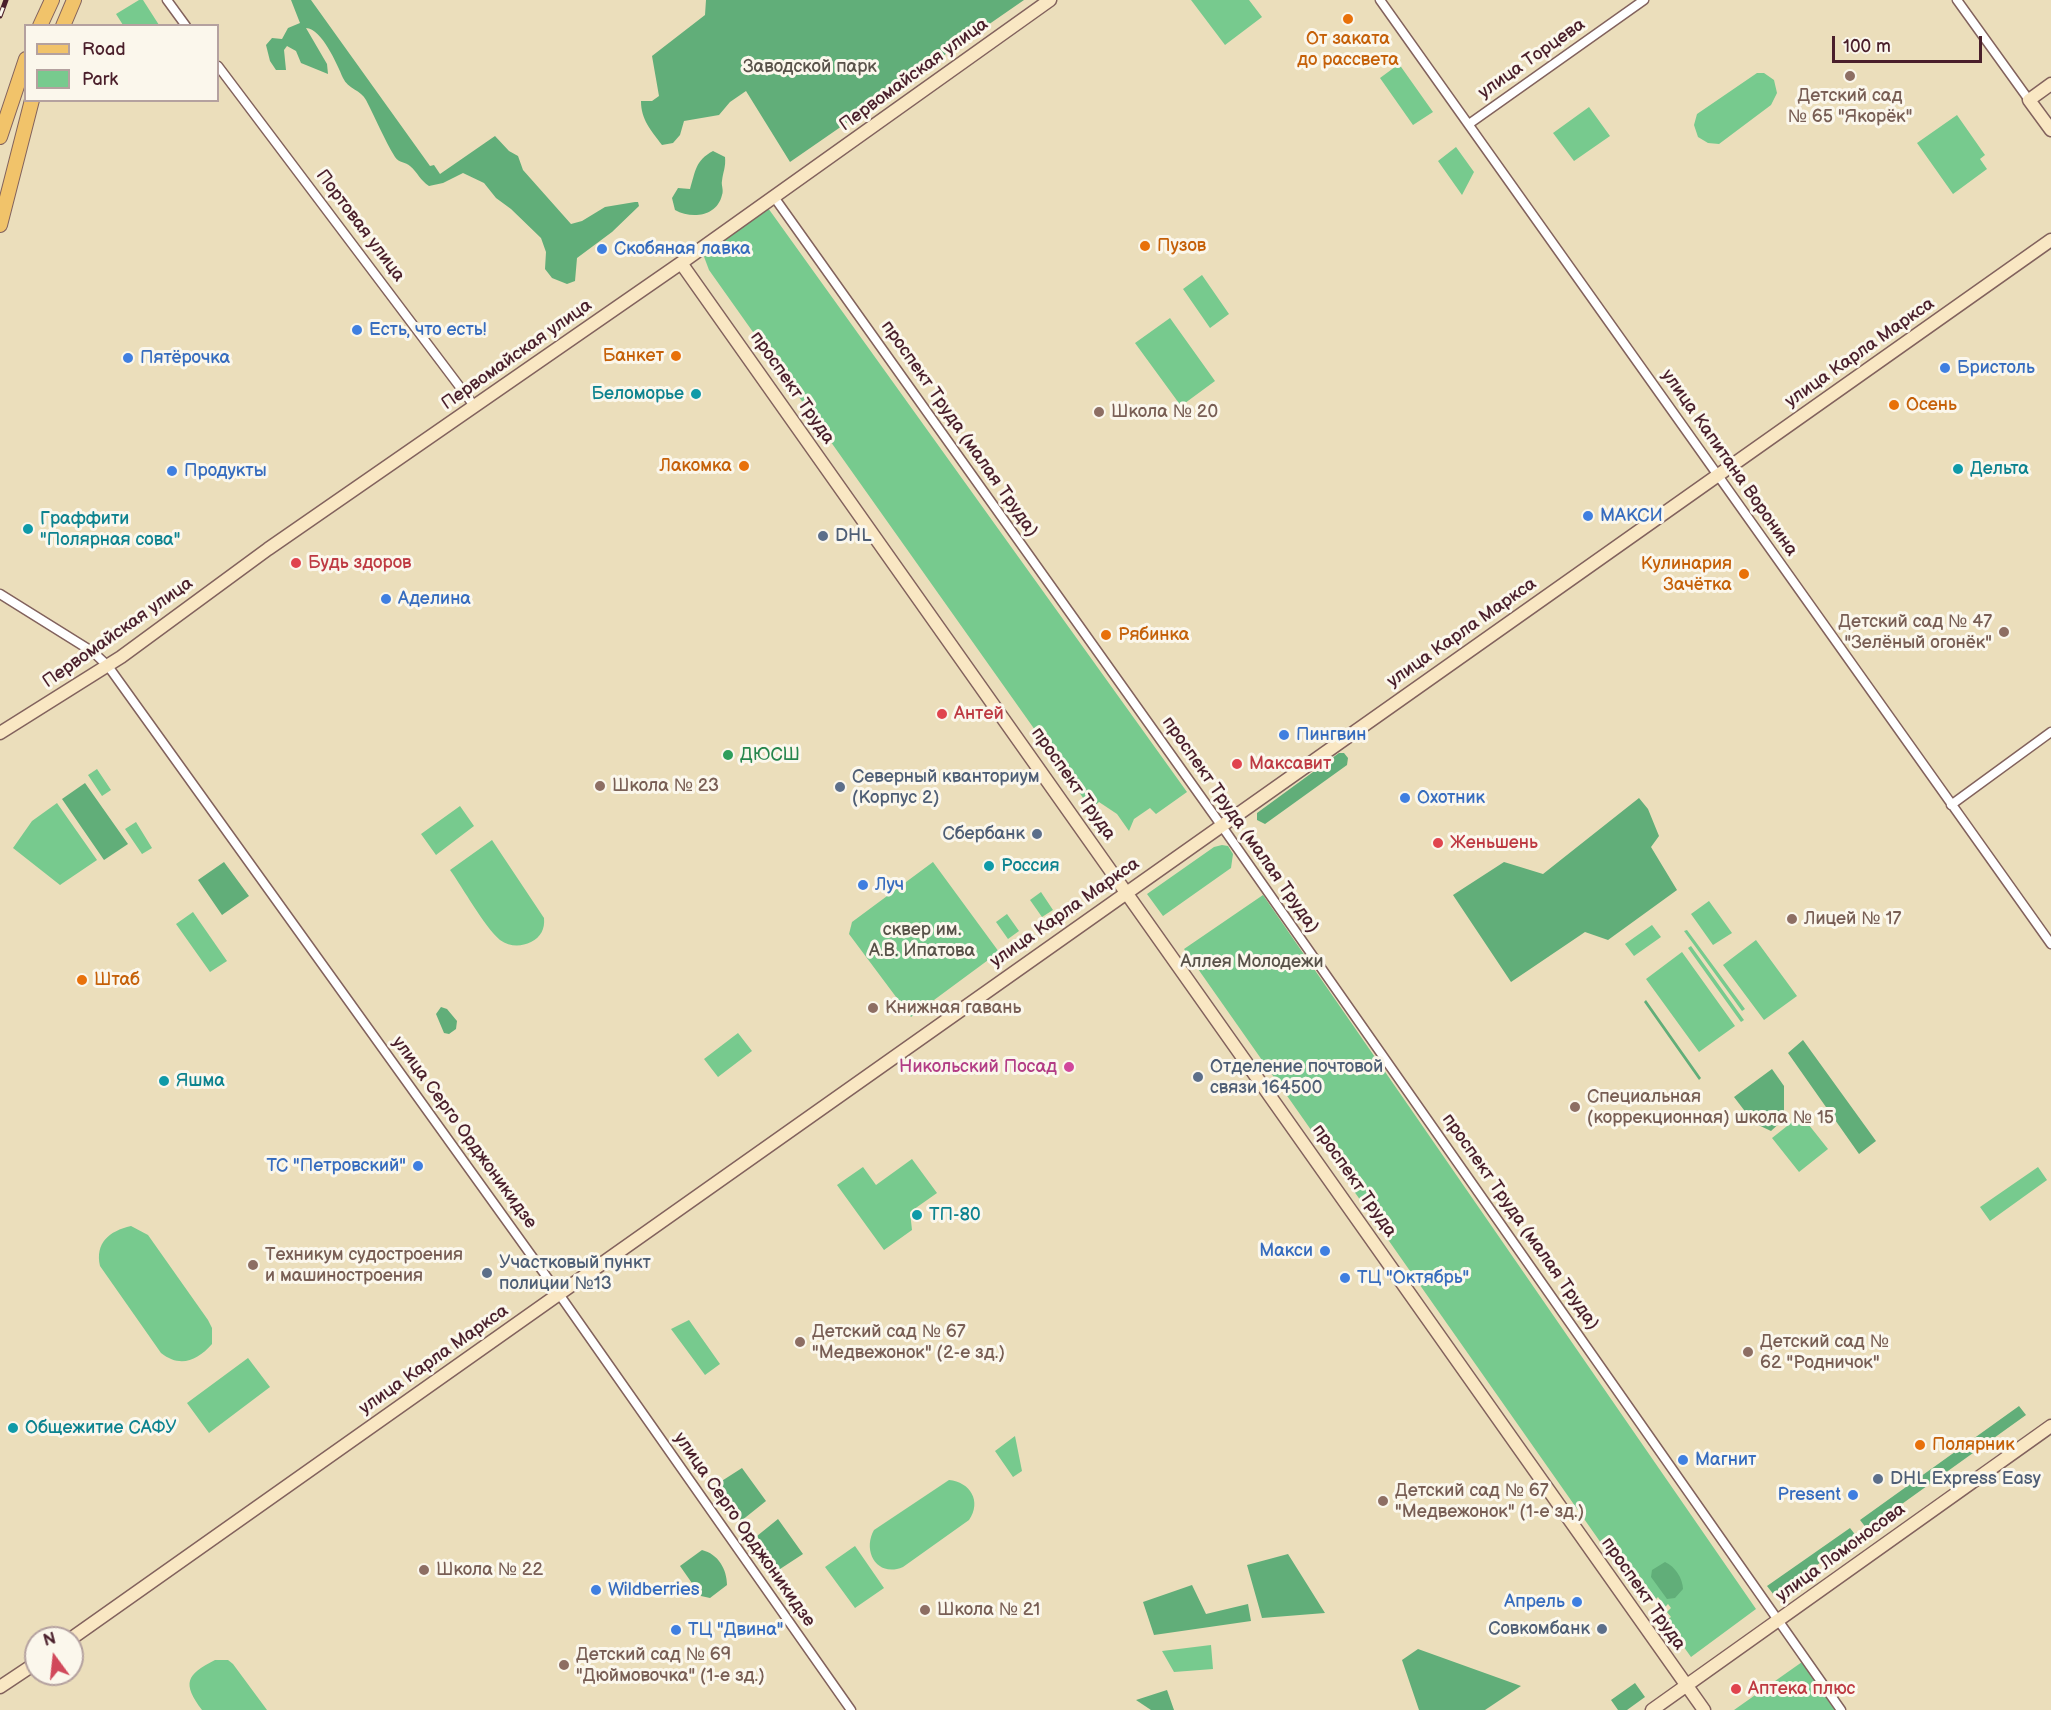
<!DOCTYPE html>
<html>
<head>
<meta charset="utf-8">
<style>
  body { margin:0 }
  #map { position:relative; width:2051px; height:1710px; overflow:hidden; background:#ebdebb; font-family:"Balsamiq Sans",sans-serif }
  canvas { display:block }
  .legend { position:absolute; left:24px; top:24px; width:195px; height:78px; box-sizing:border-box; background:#fbf7ec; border:2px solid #b4a19f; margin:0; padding:8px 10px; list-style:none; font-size:18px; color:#4a1f2b }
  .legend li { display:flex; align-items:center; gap:12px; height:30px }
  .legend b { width:30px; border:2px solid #b4a19f }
  .north { position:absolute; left:24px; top:1626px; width:60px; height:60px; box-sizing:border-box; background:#fbf7ec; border:2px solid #b4a19f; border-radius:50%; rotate:345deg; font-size:16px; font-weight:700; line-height:24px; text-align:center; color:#4a1f2b }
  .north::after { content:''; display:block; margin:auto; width:21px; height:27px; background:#d1495b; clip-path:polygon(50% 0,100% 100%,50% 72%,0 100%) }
  .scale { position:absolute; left:1832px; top:36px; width:150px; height:27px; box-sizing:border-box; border:3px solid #4a1f2b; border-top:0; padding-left:8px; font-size:18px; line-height:21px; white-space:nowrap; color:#4a1f2b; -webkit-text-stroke:4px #fbf7ec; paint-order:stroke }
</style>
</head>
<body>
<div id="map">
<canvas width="2051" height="1710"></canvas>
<ul class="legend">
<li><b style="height:8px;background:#f1c36a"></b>Road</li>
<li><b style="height:16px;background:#77ca8e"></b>Park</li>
</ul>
<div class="north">N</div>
<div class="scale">100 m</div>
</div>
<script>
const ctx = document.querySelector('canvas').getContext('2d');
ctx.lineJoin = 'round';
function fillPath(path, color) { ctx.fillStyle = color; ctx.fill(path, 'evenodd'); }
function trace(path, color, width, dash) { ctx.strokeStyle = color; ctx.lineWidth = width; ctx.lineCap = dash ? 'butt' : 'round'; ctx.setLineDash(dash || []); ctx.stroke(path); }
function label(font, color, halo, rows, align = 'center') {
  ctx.font = font + ' "Balsamiq Sans",sans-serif'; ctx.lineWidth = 6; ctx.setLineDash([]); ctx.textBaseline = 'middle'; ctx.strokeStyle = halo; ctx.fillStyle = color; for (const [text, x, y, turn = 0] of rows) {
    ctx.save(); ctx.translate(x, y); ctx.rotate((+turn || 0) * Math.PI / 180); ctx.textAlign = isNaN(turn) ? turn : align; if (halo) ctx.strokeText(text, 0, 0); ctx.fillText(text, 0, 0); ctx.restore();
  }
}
fillPath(new Path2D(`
  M 139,0 L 143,0 L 159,25 L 123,25 L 116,14 Z
  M 1191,0 L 1249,0 L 1262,17 L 1225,45 Z
  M 1399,64 L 1433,112 L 1413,125 L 1380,78 Z
  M 1757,73 L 1764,73 L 1774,80 L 1777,93 L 1771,105 L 1719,144 L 1708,143 L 1698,137 L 1694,125 L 1697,114 Z
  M 1589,107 L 1610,136 L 1574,161 L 1553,133 Z
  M 1957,115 L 1985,155 L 1980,159 L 1987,169 L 1953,194 L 1917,143 Z
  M 1456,147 L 1474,172 L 1462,195 L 1438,161 Z
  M 768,208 L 1187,792 L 1156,814 L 1150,808 L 1134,819 L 1129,831 L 1117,814 L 1099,802 L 1091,809 L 709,270 L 703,254 Z
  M 1202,275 L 1229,314 L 1210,328 L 1183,289 Z
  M 1170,318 L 1215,381 L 1181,406 L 1135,343 Z
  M 97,769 L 111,790 L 102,796 L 88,775 Z
  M 57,803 L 97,860 L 60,885 L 13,848 L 32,821 Z
  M 460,806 L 474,826 L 436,855 L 421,834 Z
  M 136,822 L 152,848 L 142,854 L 125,829 Z
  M 492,840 L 544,918 C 545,929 541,937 531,942 C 521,947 510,947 500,940 C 484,926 463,888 450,870 Z
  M 1222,845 L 1228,846 L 1233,854 L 1231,868 L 1163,916 L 1147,894 L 1214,847 Z
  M 933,862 L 999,952 L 911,1017 L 849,934 L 852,922 Z
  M 1041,892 L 1053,910 L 1042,917 L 1030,900 Z
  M 1263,895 L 1756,1609 L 1691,1657 L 1676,1636 L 1669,1641 L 1659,1626 L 1671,1617 L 1667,1612 L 1671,1608 L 1668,1604 L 1665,1607 L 1658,1597 L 1656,1599 L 1638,1574 L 1633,1578 L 1638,1587 L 1634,1590 L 1184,949 Z
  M 1709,901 L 1732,933 L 1713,945 L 1691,914 Z
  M 193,912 L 227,961 L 210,972 L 176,924 Z
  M 1007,914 L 1019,931 L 1008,939 L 996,922 Z
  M 1652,925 L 1661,937 L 1634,956 L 1625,944 Z
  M 1687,930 L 1745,1009 L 1742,1011 L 1684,931 Z
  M 1756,940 L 1797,996 L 1764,1020 L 1723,965 Z
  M 1691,946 L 1744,1020 L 1741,1022 L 1688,948 Z
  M 1682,952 L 1735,1026 L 1699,1052 L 1646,979 Z
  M 738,1033 L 752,1051 L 718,1077 L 704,1059 Z
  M 1801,1115 L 1828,1149 L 1799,1172 L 1772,1138 Z
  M 912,1159 L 937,1193 L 910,1212 L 912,1230 L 884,1250 L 837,1185 L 863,1167 L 876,1185 Z
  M 2038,1167 L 2047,1180 L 1990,1221 L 1980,1207 Z
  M 131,1226 L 148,1235 L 208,1320 L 212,1328 L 212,1344 C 197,1361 180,1368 161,1353 L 100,1266 C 95,1243 109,1231 131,1226 Z
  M 689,1320 L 720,1364 L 705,1375 L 671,1329 Z
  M 248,1358 L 270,1387 L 209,1433 L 187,1403 Z
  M 1015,1436 L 1022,1471 L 1013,1477 L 995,1451 Z
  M 949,1480 C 970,1482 982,1501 969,1520 L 903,1567 C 877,1578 862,1551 874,1530 Z
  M 855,1546 L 884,1588 L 855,1608 L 825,1567 Z
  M 1211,1645 L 1213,1669 L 1174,1672 L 1162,1651 Z
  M 215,1660 L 228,1660 L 233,1664 L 267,1710 L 202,1710 C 182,1683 186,1675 215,1660 Z
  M 1802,1662 L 1835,1710 L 1734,1710 Z`), '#77ca8e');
fillPath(new Path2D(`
  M 291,0 L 311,0 L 430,166 L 434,165 L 440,174 L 495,136 L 509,151 L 518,156 L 523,170 L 571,224 L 582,221 L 605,207 L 635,202 L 638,202 L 639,206 L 612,232 L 577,258 L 575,281 L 567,284 L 552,278 L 545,269 L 546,252 L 541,238 L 511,209 L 496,198 L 484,183 L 463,173 L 443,183 L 429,186 C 420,180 418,173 410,166 C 406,162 399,163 395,157 C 384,139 376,119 366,100 C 361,90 348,89 343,78 C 337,64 322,29 306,28 L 327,64 L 328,74 L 301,63 L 296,51 L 287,46 L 284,50 L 286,70 L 276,70 L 270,61 L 266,45 L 272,38 L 282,39 L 288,28 L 300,23 Z
  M 706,0 L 1024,0 L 790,162 L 746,91 L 730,102 L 719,115 L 684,121 L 680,135 L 673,143 L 662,145 C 651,130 641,120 641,101 L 652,101 L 659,96 L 652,56 L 705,15 Z
  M 713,151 L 725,157 C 726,167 723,172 722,181 C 721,185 724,190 722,195 C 717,217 691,219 675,210 L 672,198 L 678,188 L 690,189 C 696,170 695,161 713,151 Z
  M 1339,753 L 1344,753 L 1348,758 L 1347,765 L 1265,824 L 1257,820 L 1257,813 Z
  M 85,783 L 128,844 L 104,860 L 62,799 Z
  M 1639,798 L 1648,809 L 1659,836 L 1651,847 L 1677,890 L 1608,940 L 1585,932 L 1511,982 L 1453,895 L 1504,862 L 1543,874 Z
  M 224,862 L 249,896 L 222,915 L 198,880 Z
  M 1646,1000 L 1701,1078 L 1699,1080 L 1644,1002 Z
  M 441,1007 L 447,1009 L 457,1021 L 456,1029 L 449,1034 L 444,1033 L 436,1014 Z
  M 1803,1040 L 1876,1141 L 1859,1154 L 1788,1053 Z
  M 1772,1069 L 1784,1086 L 1784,1119 L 1771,1131 L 1754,1123 L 1734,1097 Z
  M 2019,1406 L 2026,1415 L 1867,1529 L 1860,1520 Z
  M 742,1468 L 766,1501 L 741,1521 L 717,1484 Z
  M 778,1519 L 803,1554 L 777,1571 L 757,1536 Z
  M 1850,1528 L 1857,1537 L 1774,1595 L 1767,1586 Z
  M 702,1550 C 718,1554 727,1569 727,1585 L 710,1598 L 701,1596 L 680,1566 Z
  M 1288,1554 L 1325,1613 L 1262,1618 L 1247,1565 Z
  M 1665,1562 C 1675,1566 1683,1579 1683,1589 L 1675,1598 L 1667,1599 L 1651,1577 L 1652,1570 Z
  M 1192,1585 L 1206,1614 L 1248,1604 L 1251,1621 L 1154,1635 L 1143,1602 Z
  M 1418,1649 L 1521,1686 L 1485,1710 L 1419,1710 L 1402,1660 Z
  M 1635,1683 L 1645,1697 L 1627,1710 L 1618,1710 L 1611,1700 Z
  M 1167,1690 L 1174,1710 L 1151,1710 L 1136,1700 Z`), '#61ae79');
const street = new Path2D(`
  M 167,0 L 186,26
  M 1380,0 L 2051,944
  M 1957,0 L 2029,100
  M 218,66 L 475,407
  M 1469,124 L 1644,0
  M 774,197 L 1221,825 L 1841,1710
  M 0,594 L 93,652 L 108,666 L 559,1294 L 851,1710
  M 1951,805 L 2051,732`);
const secondary = new Path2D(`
  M 2051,84 L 2029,100 L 2051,130
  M 681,263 L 1704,1710
  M 0,733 L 121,657 L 268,549 L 681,263 L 1050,0
  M 72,1638 L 2051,240
  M 0,1687 L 36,1663
  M 1652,1710 L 2051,1426`);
const primary = new Path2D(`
  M 40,26 L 52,0
  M 63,26 L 74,0
  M 0,137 L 26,59
  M 0,225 L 32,100`);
trace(street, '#82625d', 11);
trace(secondary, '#82625d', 15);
trace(primary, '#82625d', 16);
trace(street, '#fff', 8);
trace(secondary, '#f9e7c3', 12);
trace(primary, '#f1c36a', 14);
const rail = new Path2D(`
  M 0,16 L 6,0`);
trace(rail, '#4a1f2b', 5);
trace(rail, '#fbf7ec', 3, [9]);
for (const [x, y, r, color] of [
  [1348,19,6,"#e8710a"],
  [1850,76,6,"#8d6e63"],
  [1145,246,6,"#e8710a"],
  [602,249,6,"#3f7fe0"],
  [357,330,6,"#3f7fe0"],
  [676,356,6,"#e8710a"],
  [128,358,6,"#3f7fe0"],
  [1945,368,6,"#3f7fe0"],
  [696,394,6,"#0f9aa8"],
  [1894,405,6,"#e8710a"],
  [1099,412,6,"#8d6e63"],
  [744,466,6,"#e8710a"],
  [1958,469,6,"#0f9aa8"],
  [172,471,6,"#3f7fe0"],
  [1588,516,6,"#3f7fe0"],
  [28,529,6,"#0f9aa8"],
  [823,536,6,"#5c6f8a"],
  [296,563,6,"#e0444e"],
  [1744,574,6,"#e8710a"],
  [386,599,6,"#3f7fe0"],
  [2004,632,6,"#8d6e63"],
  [1106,635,6,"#e8710a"],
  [942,714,6,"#e0444e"],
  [1284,735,6,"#3f7fe0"],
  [728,755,6,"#2e9e5b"],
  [1237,764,6,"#e0444e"],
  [600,786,6,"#8d6e63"],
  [840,787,6,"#5c6f8a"],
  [1405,798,6,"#3f7fe0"],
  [1037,834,6,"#5c6f8a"],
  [1438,843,6,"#e0444e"],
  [989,866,6,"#0f9aa8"],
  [863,885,6,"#3f7fe0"],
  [1792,919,6,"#8d6e63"],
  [82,980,6,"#e8710a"],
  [873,1008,6,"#8d6e63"],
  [1069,1067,6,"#d1479c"],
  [1198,1077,6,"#5c6f8a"],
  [164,1081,6,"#0f9aa8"],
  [1575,1107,6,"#8d6e63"],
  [418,1166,6,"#3f7fe0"],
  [917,1215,6,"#0f9aa8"],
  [1325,1251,6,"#3f7fe0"],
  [253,1265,6,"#8d6e63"],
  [487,1273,6,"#5c6f8a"],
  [1345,1278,6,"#3f7fe0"],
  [800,1342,6,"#8d6e63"],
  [1748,1352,6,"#8d6e63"],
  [13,1428,6,"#0f9aa8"],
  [1920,1445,6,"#e8710a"],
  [1683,1460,6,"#3f7fe0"],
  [1878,1479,6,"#5c6f8a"],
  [1853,1495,6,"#3f7fe0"],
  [1383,1501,6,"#8d6e63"],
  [424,1570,6,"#8d6e63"],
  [596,1590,6,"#3f7fe0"],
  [1577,1602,6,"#3f7fe0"],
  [925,1610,6,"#8d6e63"],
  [1602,1629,6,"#5c6f8a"],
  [676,1630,6,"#3f7fe0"],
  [564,1665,6,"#8d6e63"],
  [1736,1689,6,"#e0444e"]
]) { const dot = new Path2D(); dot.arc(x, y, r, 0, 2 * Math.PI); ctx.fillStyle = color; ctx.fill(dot); trace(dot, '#fbf7ec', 2); }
label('18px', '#c56008', '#fbf7ec', [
  ["От заката",1348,39,"center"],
  ["до рассвета",1348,60,"center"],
  ["Пузов",1157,246],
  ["Банкет",664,356,"right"],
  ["Осень",1906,405],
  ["Лакомка",732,466,"right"],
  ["Кулинария",1732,564,"right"],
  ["Зачётка",1732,585,"right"],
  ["Рябинка",1118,635],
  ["Штаб",94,980],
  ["Полярник",1932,1445]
], 'left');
label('18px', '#4a1f2b', '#fbf7ec', [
  ["улица Торцева",1532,59,-35],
  ["Первомайская улица",914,75,-36],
  ["Портовая улица",360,226,53],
  ["улица Карла Маркса",1860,353,-35],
  ["Первомайская улица",517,355,-35],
  ["проспект Труда",792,388,55],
  ["проспект Труда (малая Труда)",959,429,55],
  ["улица Капитана Воронина",1729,463,55],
  ["Первомайская улица",118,633,-35],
  ["улица Карла Маркса",1462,633,-35],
  ["проспект Труда",1073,784,55],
  ["проспект Труда (малая Труда)",1240,825,55],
  ["улица Карла Маркса",1065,913,-35],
  ["улица Серго Орджоникидзе",464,1133,54],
  ["проспект Труда",1354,1181,55],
  ["проспект Труда (малая Труда)",1520,1222,55],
  ["улица Карла Маркса",434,1360,-35],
  ["улица Серго Орджоникидзе",744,1530,55],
  ["улица Ломоносова",1841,1553,-36],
  ["проспект Труда",1643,1594,55]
]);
label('18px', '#585249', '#fbf7ec', [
  ["Заводской парк",810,67],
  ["сквер им.",922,930],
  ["А.В. Ипатова",922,951],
  ["Аллея Молодежи",1252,962]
]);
label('18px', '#785e54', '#fbf7ec', [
  ["Детский сад",1850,96,"center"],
  ["№ 65 \"Якорёк\"",1850,117,"center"],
  ["Школа № 20",1111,412],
  ["Детский сад № 47",1992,622,"right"],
  ["\"Зелёный огонёк\"",1992,643,"right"],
  ["Школа № 23",612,786],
  ["Лицей № 17",1804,919],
  ["Книжная гавань",885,1008],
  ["Специальная",1587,1097],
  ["(коррекционная) школа № 15",1587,1118],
  ["Техникум судостроения",265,1255],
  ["и машиностроения",265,1276],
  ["Детский сад № 67",812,1332],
  ["\"Медвежонок\" (2-е зд.)",812,1353],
  ["Детский сад №",1760,1342],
  ["62 \"Родничок\"",1760,1363],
  ["Детский сад № 67",1395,1491],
  ["\"Медвежонок\" (1-е зд.)",1395,1512],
  ["Школа № 22",436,1570],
  ["Школа № 21",937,1610],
  ["Детский сад № 69",576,1655],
  ["\"Дюймовочка\" (1-е зд.)",576,1676]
], 'left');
label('18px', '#366cbe', '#fbf7ec', [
  ["Скобяная лавка",614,249],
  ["Есть, что есть!",369,330],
  ["Пятёрочка",140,358],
  ["Бристоль",1957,368],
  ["Продукты",184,471],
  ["МАКСИ",1600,516],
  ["Аделина",398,599],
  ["Пингвин",1296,735],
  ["Охотник",1417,798],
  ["Луч",875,885],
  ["ТС \"Петровский\"",406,1166,"right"],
  ["Макси",1313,1251,"right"],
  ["ТЦ \"Октябрь\"",1357,1278],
  ["Магнит",1695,1460],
  ["Present",1841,1495,"right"],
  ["Wildberries",608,1590],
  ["Апрель",1565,1602,"right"],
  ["ТЦ \"Двина\"",688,1630]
], 'left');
label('18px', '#0d838f', '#fbf7ec', [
  ["Беломорье",684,394,"right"],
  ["Дельта",1970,469],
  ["Граффити",40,519],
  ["\"Полярная сова\"",40,540],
  ["Россия",1001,866],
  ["Яшма",176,1081],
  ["ТП-80",929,1215],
  ["Общежитие САФУ",25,1428]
], 'left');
label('18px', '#4e5e75', '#fbf7ec', [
  ["DHL",835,536],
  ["Северный кванториум",852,777],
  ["(Корпус 2)",852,798],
  ["Сбербанк",1025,834,"right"],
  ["Отделение почтовой",1210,1067],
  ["связи 164500",1210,1088],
  ["Участковый пункт",499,1263],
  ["полиции №13",499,1284],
  ["DHL Express Easy",1890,1479],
  ["Совкомбанк",1590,1629,"right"]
], 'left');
label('18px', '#be3a42', '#fbf7ec', [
  ["Будь здоров",308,563],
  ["Антей",954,714],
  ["Максавит",1249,764],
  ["Женьшень",1450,843],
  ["Аптека плюс",1748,1689]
], 'left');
label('18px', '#27864d', '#fbf7ec', [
  ["ДЮСШ",740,755]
], 'left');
label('18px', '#b23c85', '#fbf7ec', [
  ["Никольский Посад",1057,1067]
], 'right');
</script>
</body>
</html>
